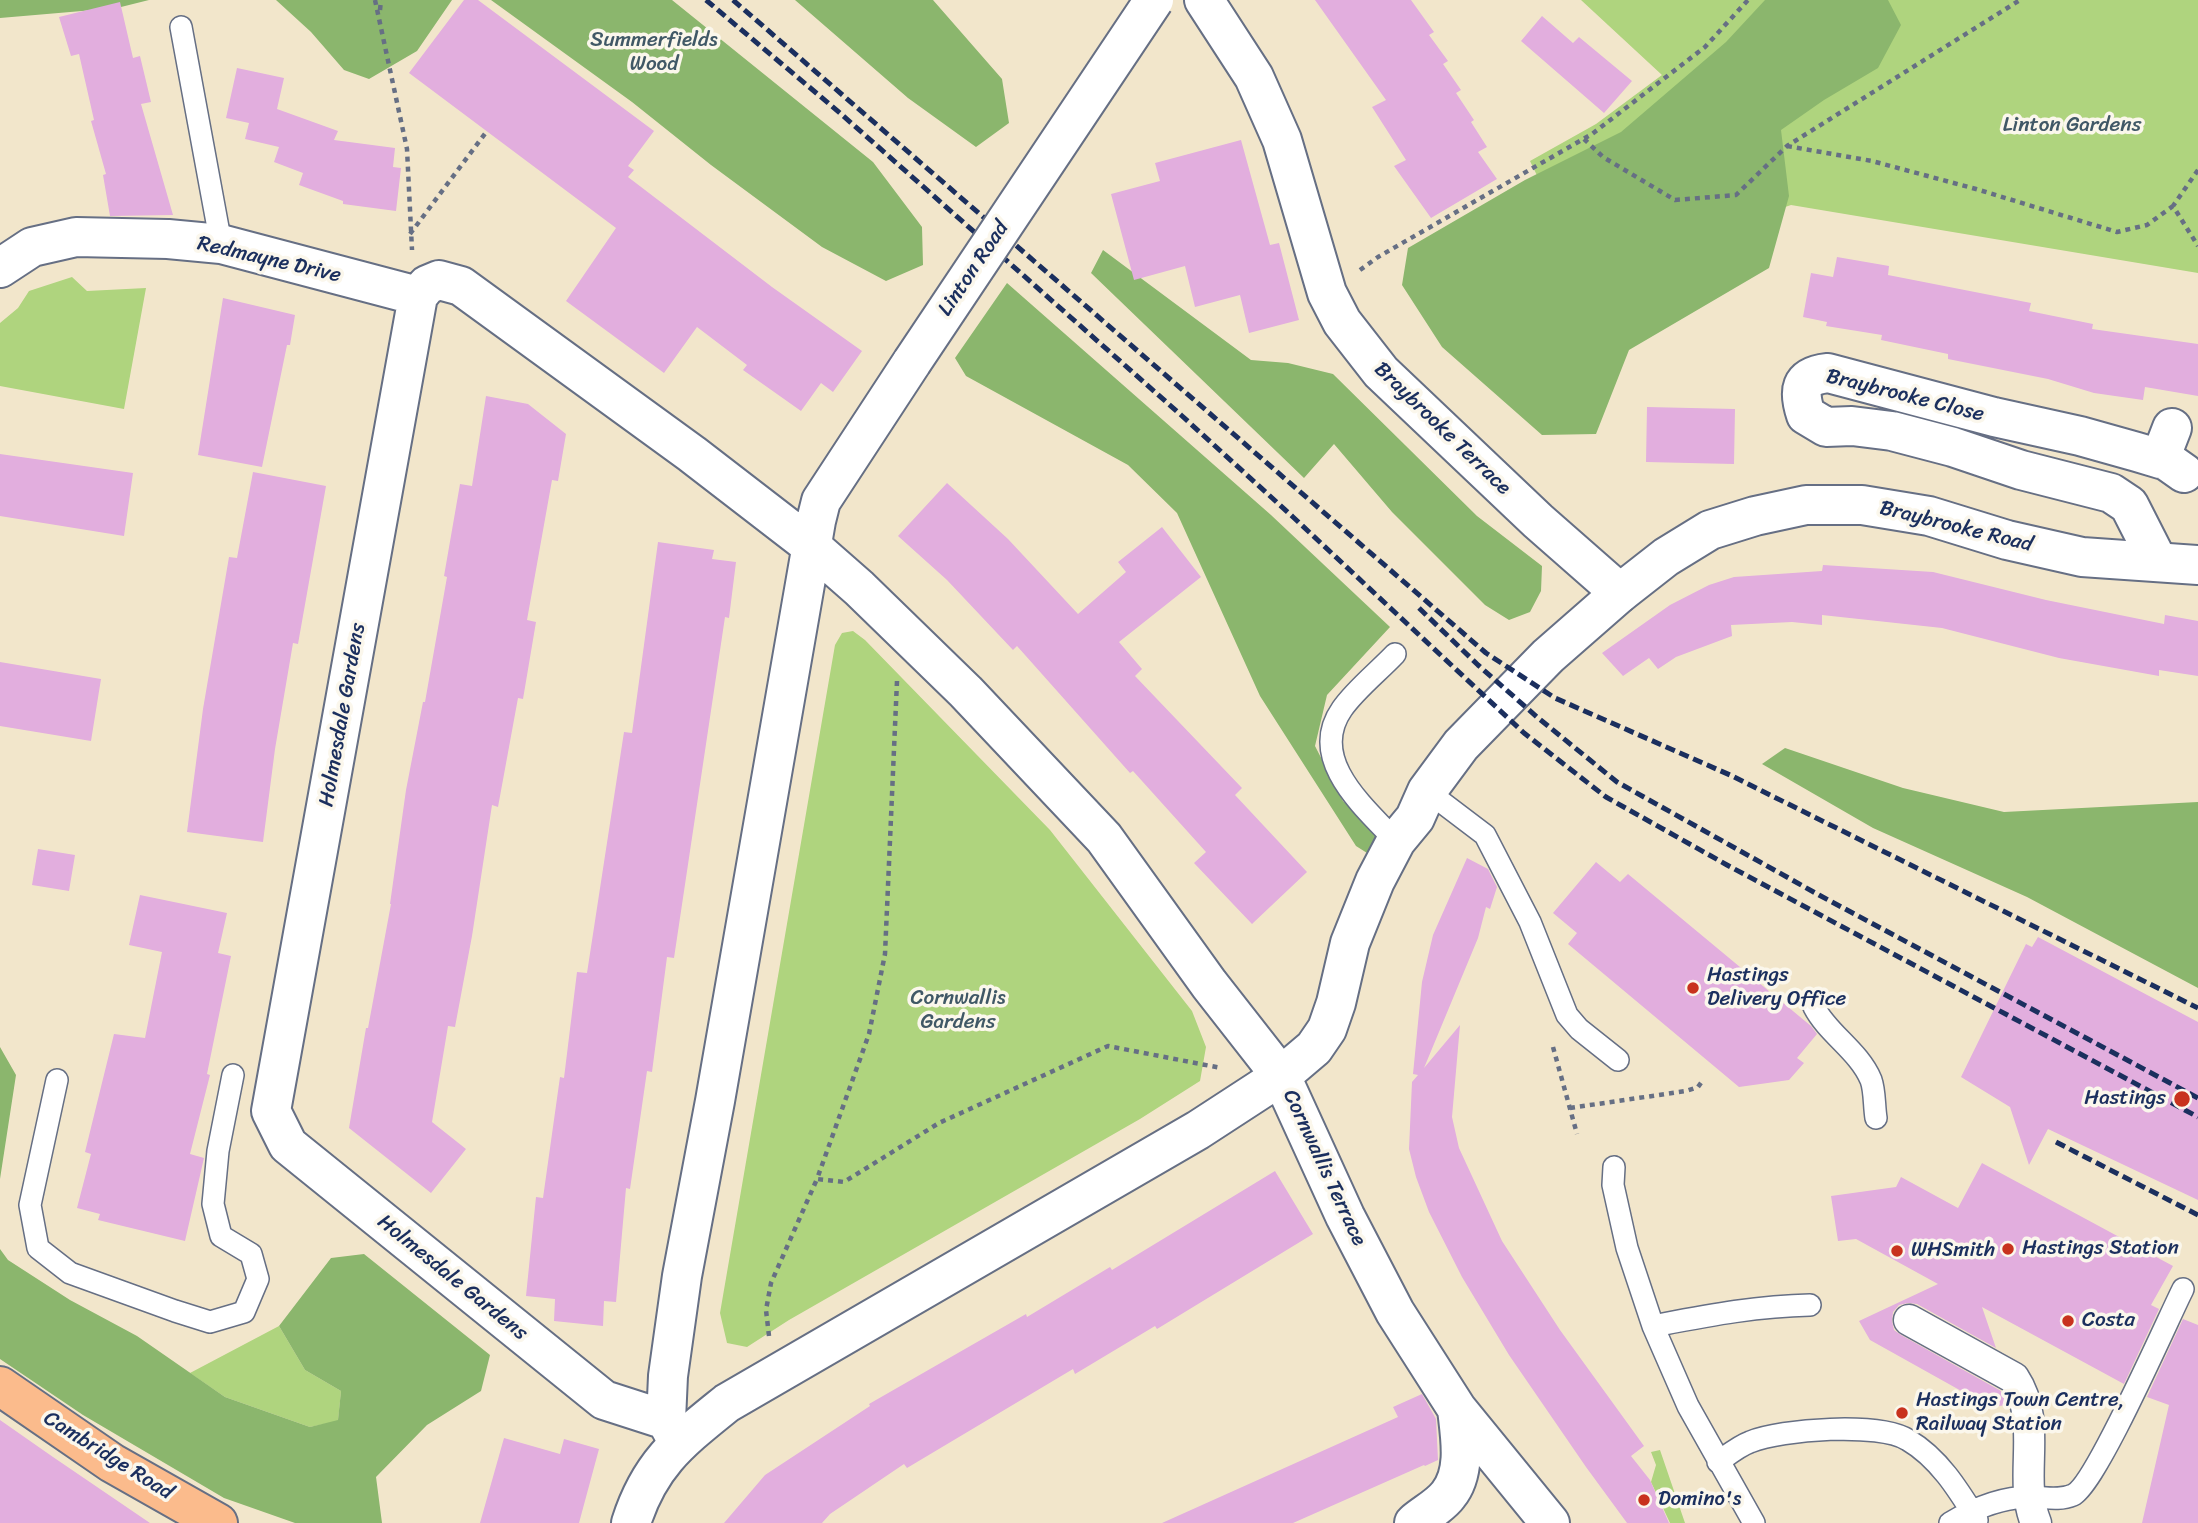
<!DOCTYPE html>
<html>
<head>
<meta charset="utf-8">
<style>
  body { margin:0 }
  canvas { display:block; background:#f2e6cb }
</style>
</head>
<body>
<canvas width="2198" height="1523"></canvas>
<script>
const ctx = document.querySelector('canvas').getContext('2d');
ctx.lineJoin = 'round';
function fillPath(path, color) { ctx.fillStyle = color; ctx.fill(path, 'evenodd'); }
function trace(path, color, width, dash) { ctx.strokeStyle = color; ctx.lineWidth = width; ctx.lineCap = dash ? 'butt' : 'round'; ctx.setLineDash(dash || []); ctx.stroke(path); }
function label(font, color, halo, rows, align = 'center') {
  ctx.font = font + ' Sriracha,sans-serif'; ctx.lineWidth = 7; ctx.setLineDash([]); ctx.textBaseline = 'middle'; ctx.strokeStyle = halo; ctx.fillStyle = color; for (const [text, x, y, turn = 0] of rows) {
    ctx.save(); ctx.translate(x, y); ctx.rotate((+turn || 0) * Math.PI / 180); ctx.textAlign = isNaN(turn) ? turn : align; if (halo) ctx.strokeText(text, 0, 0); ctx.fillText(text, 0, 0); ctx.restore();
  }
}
fillPath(new Path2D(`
  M 1581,0 L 2198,0 L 2198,273 L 1791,205 L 1733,225 L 1574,252 L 1530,161 L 1596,124 L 1662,75 Z
  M 72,277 L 87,291 L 146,288 L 124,409 L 0,386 L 0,323 L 18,308 L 29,291 Z
  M 853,631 L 865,640 L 1050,830 L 1192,1011 L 1206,1047 L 1200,1081 L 1140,1119 L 789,1320 L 747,1347 L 727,1343 L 720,1313 L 835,645 L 842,633 Z
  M 279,1326 L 305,1370 L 341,1391 L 338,1421 L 310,1427 L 225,1397 L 190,1373 Z
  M 1660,1450 L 1685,1523 L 1670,1523 L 1651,1482 L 1656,1465 L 1651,1452 Z`), '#afd47e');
fillPath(new Path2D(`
  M 0,0 L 149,0 L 117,8 L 0,18 Z
  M 276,0 L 452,0 L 417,51 L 369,79 L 344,70 L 311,32 Z
  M 491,0 L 672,0 L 873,162 L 922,227 L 923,265 L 886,281 L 822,247 L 711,165 L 632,102 Z
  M 795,0 L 933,0 L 1002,79 L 1009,123 L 976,147 L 908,98 Z
  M 1765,0 L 1888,0 L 1901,25 L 1878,68 L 1824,100 L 1781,130 L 1789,196 L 1769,268 L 1629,350 L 1596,434 L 1542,435 L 1442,347 L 1402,285 L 1408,248 L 1525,180 L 1621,132 L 1726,42 Z
  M 1103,250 L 1251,360 L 1288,363 L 1333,374 L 1477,516 L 1542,566 L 1541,591 L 1530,612 L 1509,620 L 1485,605 L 1392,512 L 1334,444 L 1304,478 L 1091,273 Z
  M 1007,283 L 1271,515 L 1390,627 L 1327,695 L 1315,746 L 1343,801 L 1381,839 L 1375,858 L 1356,846 L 1260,696 L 1177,513 L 1128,465 L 966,376 L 955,358 Z
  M 1785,748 L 1903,788 L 2004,812 L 2198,802 L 2198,988 L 2027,897 L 1873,828 L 1762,764 Z
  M 0,1047 L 16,1075 L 0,1179 Z
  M 0,1249 L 8,1260 L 70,1300 L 137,1336 L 225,1397 L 310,1427 L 338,1420 L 341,1391 L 305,1370 L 279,1326 L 331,1258 L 364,1254 L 490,1355 L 481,1391 L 427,1425 L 376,1477 L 382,1523 L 295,1523 L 224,1498 L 83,1415 L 0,1359 Z`), '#8bb66d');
fillPath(new Path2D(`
  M 464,0 L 478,0 L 654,131 L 628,166 L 634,170 L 628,177 L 772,287 L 862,351 L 833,392 L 821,383 L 801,411 L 743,370 L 747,365 L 697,327 L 664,373 L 566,301 L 616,228 L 409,73 Z
  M 1315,0 L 1411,0 L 1434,32 L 1429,35 L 1448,61 L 1443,64 L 1461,90 L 1456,93 L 1474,120 L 1471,122 L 1487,147 L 1478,152 L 1497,179 L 1431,218 L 1394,166 L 1406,160 L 1372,107 L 1386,100 Z
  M 120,2 L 133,58 L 140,56 L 151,102 L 141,104 L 173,215 L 110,216 L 103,175 L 106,174 L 91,121 L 94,120 L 79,54 L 71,56 L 59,17 Z
  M 1542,16 L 1573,43 L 1579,37 L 1632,81 L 1604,113 L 1521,41 Z
  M 237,68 L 284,78 L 277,109 L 338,131 L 334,140 L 395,148 L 393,167 L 401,168 L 396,211 L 343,204 L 343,201 L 299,185 L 303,173 L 274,162 L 279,147 L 245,139 L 249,123 L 226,118 Z
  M 1241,140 L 1270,245 L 1279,243 L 1299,320 L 1249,333 L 1240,295 L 1195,307 L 1185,266 L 1134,280 L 1111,194 L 1160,181 L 1155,163 Z
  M 1837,257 L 1889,266 L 1888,275 L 2031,303 L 2029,311 L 2093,324 L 2092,329 L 2198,344 L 2198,396 L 2145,387 L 2143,400 L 2094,393 L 2048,379 L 1948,359 L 1948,354 L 1881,340 L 1882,335 L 1826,326 L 1827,322 L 1803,317 L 1811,273 L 1833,277 Z
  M 223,298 L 295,315 L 290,345 L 287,345 L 262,467 L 198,455 Z
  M 486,396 L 528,404 L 566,434 L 558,481 L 552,480 L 527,620 L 536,622 L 523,699 L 518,698 L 498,807 L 492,805 L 472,936 L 455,1027 L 448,1026 L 432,1122 L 466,1149 L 431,1193 L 349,1128 L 366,1028 L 368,1028 L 391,904 L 390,904 L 406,790 L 423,702 L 425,702 L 447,577 L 444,576 L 460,484 L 472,486 Z
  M 1647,407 L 1735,409 L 1734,464 L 1646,462 Z
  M 0,454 L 133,473 L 124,536 L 0,516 Z
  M 253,472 L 326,486 L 298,644 L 293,643 L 275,749 L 263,842 L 187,832 L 203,709 L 229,557 L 237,558 Z
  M 947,483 L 1008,539 L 1078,614 L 1126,572 L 1118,562 L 1162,527 L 1201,577 L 1119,642 L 1142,669 L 1135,676 L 1242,788 L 1235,795 L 1307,872 L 1252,924 L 1194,863 L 1206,852 L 1133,771 L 1130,773 L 1017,646 L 1013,650 L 947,580 L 898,536 Z
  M 658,542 L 714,550 L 712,559 L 736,562 L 729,618 L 725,617 L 674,958 L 667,957 L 652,1072 L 647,1071 L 630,1189 L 626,1188 L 616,1302 L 604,1301 L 603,1326 L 554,1321 L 555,1299 L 526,1296 L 536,1197 L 543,1198 L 560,1077 L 564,1078 L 577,972 L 587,973 L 624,732 L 632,733 Z
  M 1823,565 L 1933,572 L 2046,600 L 2164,624 L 2165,615 L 2198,621 L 2198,676 L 2159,670 L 2159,676 L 2059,658 L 1942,628 L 1822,615 L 1822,625 L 1792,622 L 1731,625 L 1732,636 L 1676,657 L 1658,669 L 1649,658 L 1623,676 L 1602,653 L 1670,605 L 1709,585 L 1734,577 L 1822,571 Z
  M 0,662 L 101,679 L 91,741 L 0,726 Z
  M 38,849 L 75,855 L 69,891 L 32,885 Z
  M 1467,858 L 1488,869 L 1497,887 L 1490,909 L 1486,907 L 1478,938 L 1424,1068 L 1460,1025 L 1452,1117 L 1459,1148 L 1502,1241 L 1560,1330 L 1644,1446 L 1631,1456 L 1650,1480 L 1669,1523 L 1627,1523 L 1586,1467 L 1509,1355 L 1462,1277 L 1429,1212 L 1416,1177 L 1409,1149 L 1412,1082 L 1418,1075 L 1413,1074 L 1422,982 L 1433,935 Z
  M 1596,862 L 1620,882 L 1628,874 L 1811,1026 L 1817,1034 L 1797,1058 L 1804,1063 L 1789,1080 L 1739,1087 L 1568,944 L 1577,933 L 1553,913 Z
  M 140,895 L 227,913 L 218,953 L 231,956 L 207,1074 L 210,1075 L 190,1154 L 204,1158 L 185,1241 L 98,1220 L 100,1214 L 77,1208 L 91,1154 L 85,1152 L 114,1034 L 145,1038 L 162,952 L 129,945 Z
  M 2038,937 L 2198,1022 L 2198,1200 L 2048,1129 L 2029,1165 L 2010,1107 L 1961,1077 L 2026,944 L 2032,947 Z
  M 1982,1163 L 2173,1266 L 2151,1305 L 2159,1309 L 2124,1384 L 1982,1307 L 1996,1348 L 1917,1304 L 1908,1303 L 1899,1305 L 1893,1312 L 1892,1321 L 1894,1330 L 1901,1335 L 2001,1391 L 2007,1405 L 1990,1407 L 1870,1340 L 1859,1321 L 1938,1284 L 1856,1239 L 1838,1241 L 1831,1196 L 1896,1187 L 1901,1177 L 1958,1208 Z
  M 1275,1171 L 1313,1234 L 1157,1329 L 1155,1326 L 1075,1374 L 1073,1369 L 907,1468 L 904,1464 L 830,1514 L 822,1523 L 724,1523 L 765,1475 L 870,1406 L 869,1404 L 1026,1314 L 1027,1317 L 1110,1267 L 1112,1270 Z
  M 2183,1319 L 2198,1325 L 2198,1523 L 2142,1523 L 2169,1405 L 2147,1397 Z
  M 1422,1394 L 1436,1419 L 1438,1460 L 1425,1466 L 1424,1465 L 1293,1523 L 1162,1523 L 1398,1417 L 1393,1407 Z
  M 0,1420 L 53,1457 L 150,1523 L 0,1523 Z
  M 504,1438 L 560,1454 L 564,1439 L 599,1449 L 579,1523 L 480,1523 Z`), '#e2aede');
const service = new Path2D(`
  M 181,27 L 221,244
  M 1395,654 C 1379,671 1355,690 1342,709 C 1307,759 1364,807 1396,841
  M 1427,791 L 1485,835 L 1530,922 L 1567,1015 L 1579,1029 L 1618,1060
  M 1814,1007 C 1828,1034 1859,1051 1871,1080 C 1875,1091 1874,1106 1876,1118
  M 57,1080 L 30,1205 L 38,1248 L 70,1273 L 175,1311 L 210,1322 L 244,1312 L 258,1279 L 251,1254 L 221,1236 L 213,1204 L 218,1151 L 233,1075
  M 1614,1167 L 1613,1185 L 1627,1248 L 1653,1326 L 1688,1406 L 1754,1523
  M 1653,1326 C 1706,1316 1756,1306 1810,1305
  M 1718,1462 C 1728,1455 1739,1446 1750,1442 C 1782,1429 1879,1422 1908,1440 C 1939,1458 1959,1491 1977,1520
  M 1950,1523 C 1975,1508 2001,1497 2030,1497 C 2044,1497 2059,1501 2073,1495 C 2096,1484 2167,1321 2183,1289`);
const pedestrian = new Path2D(`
  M 1909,1320 L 2014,1378 C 2044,1423 2017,1477 2036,1523`);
const minor = new Path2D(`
  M 1204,0 L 1254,77 L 1282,140 L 1327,293 L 1342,322 L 1381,372 L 1538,521 L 1620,593
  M 0,268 L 32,247 L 76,237 L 168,239 L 221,244 L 418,296
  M 2160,459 L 2172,428
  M 2158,562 L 2129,505 L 2111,493 L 2021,470 L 1953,447 L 1892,431 L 1852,426 L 1826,427 L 1806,415 C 1798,391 1799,376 1828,373 L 1994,417 L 2080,436 L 2137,452 L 2167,461 L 2184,473
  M 666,1420 L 604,1400 L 288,1145 L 271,1111 L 418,296 L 427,285 L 439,280 L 461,286 L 692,454 L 810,545 L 859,588 L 966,692 L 1104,838 L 1209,984 L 1281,1076
  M 677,1440 L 666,1420 L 668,1376 L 682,1276 L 715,1101 L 816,521 L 821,501 L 912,362`);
const tertiary = new Path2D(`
  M 1281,1076 L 1345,1216 L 1395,1312 L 1457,1409 L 1550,1523
  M 631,1523 C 650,1463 680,1441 727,1403 L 1198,1130 L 1281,1076 L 1314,1048 L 1327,1029 L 1336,1003 L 1350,943 L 1375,881 L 1396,841 L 1415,818 L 1427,791 L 1461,745 L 1548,656 L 1620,593 L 1666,557 L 1710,530 L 1755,516 L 1806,505 L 1862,505 L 1929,516 L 2007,540 L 2082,557 L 2198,565
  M 1414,1523 C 1424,1514 1440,1506 1448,1495 C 1467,1472 1460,1436 1457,1409`);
const trunk = new Path2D(`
  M 0,1386 L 112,1463 L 218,1523`);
trace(service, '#666f84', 24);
trace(pedestrian, '#666f84', 33);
trace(minor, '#666f84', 42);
trace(tertiary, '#666f84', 42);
trace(trunk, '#666f84', 42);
trace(new Path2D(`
  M 375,0 L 407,149 L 412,250
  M 380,10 L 381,0
  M 1584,139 L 1603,157 L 1675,200 L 1736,195 L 1787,146 L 2020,0
  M 1787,146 L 1872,161 L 1976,189 L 2117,232 L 2147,225 L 2173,206
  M 2198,170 L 2173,206 L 2198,246
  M 410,234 L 487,131
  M 1360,270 L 1378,257 L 1592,134 L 1705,47 L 1748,0
  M 897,681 L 885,954 L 869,1034 L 817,1179 L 844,1182 L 939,1123 L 1108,1046 L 1221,1068
  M 1553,1047 L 1577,1134
  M 1570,1108 L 1686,1091 L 1698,1087 L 1703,1080
  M 769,1336 L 766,1310 L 771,1283 L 817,1179`), '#666f84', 4.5, [5, 5]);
trace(service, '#fff', 21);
trace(pedestrian, '#fff', 30);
trace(minor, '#fff', 38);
trace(tertiary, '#fff', 38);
trace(trunk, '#fbbb8c', 38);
trace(new Path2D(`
  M 706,0 L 840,113 L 1181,415 L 1293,517 L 1524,733 L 1606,797 L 1727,865 L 2198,1117
  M 733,0 L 1486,653 L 1555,698 L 1730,775 L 2198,1008
  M 1419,608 L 1478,665 L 1537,717 L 1617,782 L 1819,895 L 2198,1098
  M 2056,1142 L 2198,1215`), '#1b2f5e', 5, [10, 5]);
const minorBridge = new Path2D(`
  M 912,362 L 1154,0`);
trace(minorBridge, '#666f84', 42, []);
trace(minorBridge, '#fff', 38);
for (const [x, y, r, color] of [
  [1693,988,7,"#c8321e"],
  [2182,1099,9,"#c8321e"],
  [2008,1249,7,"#c8321e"],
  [1897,1251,7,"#c8321e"],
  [2068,1321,7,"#c8321e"],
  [1902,1413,7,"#c8321e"],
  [1644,1500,7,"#c8321e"]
]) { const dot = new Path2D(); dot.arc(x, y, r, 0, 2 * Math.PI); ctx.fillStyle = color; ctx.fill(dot); trace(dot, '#fbf7ec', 2.5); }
label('21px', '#405866', '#fbf7ec', [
  ["Summerfields",654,41],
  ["Wood",654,65],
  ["Linton Gardens",2072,126],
  ["Cornwallis",958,999],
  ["Gardens",958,1023]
]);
label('21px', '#1b2f5e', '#fbf7ec', [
  ["Redmayne Drive",269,260,13],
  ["Linton Road",974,269,-56],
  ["Braybrooke Close",1905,396,14],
  ["Braybrooke Terrace",1442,429,44],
  ["Braybrooke Road",1956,527,14],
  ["Holmesdale Gardens",343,715,-80],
  ["Cornwallis Terrace",1324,1168,65],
  ["Holmesdale Gardens",452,1278,39],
  ["Cambridge Road",108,1456,32]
]);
label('21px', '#1b2f5e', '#fbf7ec', [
  ["Hastings",1707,976],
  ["Delivery Office",1707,1000],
  ["Hastings",2166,1099,"right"],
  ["Hastings Station",2022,1249],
  ["WHSmith",1911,1251],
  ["Costa",2082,1321],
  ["Hastings Town Centre,",1916,1401],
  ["Railway Station",1916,1425],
  ["Domino's",1658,1500]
], 'left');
</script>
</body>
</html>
